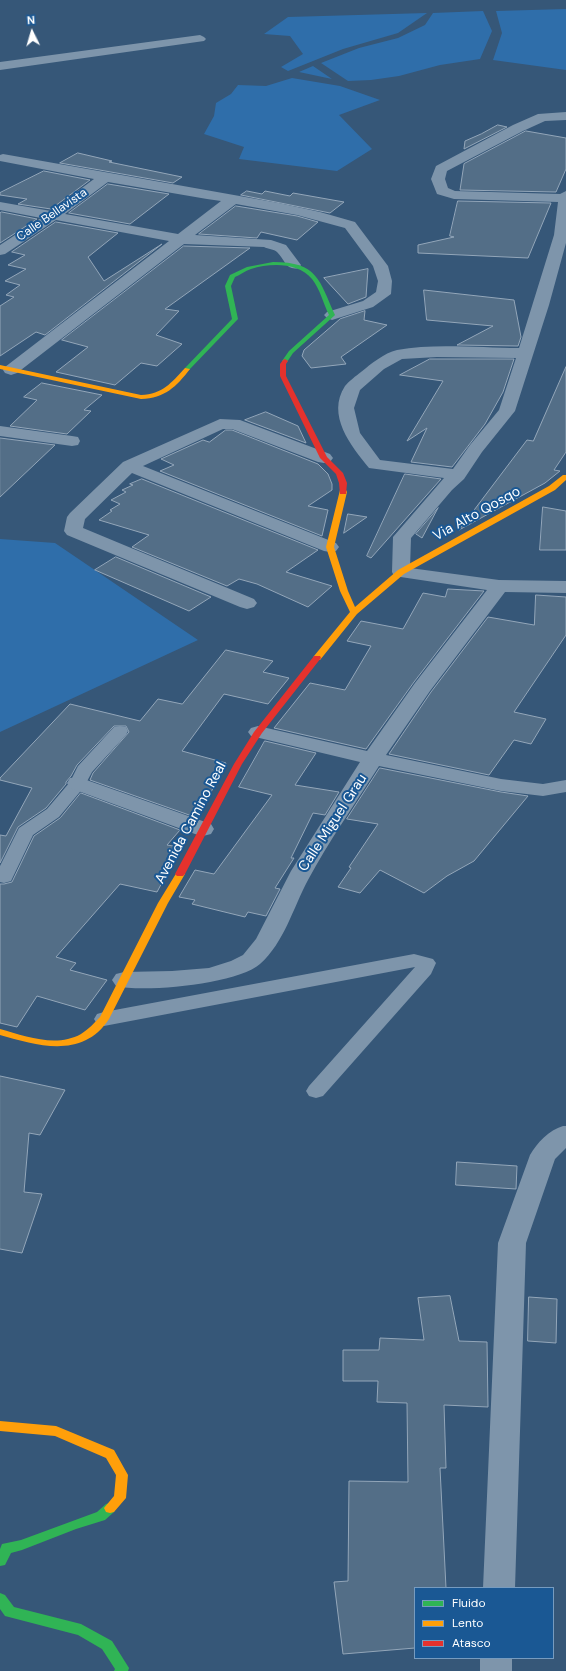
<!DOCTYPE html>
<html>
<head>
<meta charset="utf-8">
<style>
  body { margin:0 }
  #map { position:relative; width:566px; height:1671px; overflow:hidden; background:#365778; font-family:"DM Sans",sans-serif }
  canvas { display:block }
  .legend { position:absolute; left:414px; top:1587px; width:140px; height:72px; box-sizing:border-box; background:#1a5894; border:1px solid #769bbf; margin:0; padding:5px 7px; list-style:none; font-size:12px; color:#fff }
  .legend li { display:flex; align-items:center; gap:8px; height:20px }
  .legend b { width:20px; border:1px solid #769bbf }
  .north { position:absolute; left:12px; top:12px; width:40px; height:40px; -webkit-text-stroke:3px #1a5894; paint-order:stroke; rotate:355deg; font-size:11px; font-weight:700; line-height:16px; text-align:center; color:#fff }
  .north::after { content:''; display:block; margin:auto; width:14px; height:18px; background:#fff; clip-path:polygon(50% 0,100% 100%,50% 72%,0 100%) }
</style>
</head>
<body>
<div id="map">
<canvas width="566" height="1671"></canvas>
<ul class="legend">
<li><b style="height:5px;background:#30b455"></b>Fluido</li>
<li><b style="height:5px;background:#ff9f0a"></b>Lento</li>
<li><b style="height:5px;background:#e5322d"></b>Atasco</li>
</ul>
<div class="north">N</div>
</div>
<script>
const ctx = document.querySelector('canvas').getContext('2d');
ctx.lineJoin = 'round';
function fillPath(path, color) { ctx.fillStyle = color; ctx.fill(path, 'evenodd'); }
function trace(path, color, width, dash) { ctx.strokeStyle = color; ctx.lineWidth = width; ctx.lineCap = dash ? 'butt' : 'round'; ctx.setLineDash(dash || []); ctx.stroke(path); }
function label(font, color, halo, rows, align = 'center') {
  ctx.font = font + ' "DM Sans",sans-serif'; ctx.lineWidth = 4; ctx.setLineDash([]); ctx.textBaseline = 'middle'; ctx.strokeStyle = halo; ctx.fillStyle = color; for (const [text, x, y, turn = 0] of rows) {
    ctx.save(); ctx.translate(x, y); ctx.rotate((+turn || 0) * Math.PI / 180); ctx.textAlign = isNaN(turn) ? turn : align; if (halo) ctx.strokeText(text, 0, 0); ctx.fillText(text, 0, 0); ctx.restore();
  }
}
fillPath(new Path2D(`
  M 566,9 L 566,70 L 493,60 L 502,33 L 496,11 Z
  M 483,11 L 492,31 L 480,59 L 440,65 L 399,76 L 371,80 L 348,81 L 321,63 L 359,48 L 398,38 L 425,25 L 433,13 Z
  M 427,13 L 398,33 L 343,49 L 288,71 L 281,67 L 303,54 L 290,36 L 264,34 L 288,17 Z
  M 313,66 L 332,79 L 299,72 Z
  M 292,78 L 340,86 L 380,100 L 339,115 L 372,149 L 337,171 L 239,159 L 244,147 L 204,134 L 214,116 L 216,103 L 231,94 L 238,85 L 266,86 Z
  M 0,539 L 55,543 L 198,640 L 0,732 Z`), '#2f6eaa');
const building = new Path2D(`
  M 498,125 L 507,127 L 464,149 L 465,141 L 481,134 Z
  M 526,131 L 566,138 L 566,169 L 556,192 L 460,190 L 464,164 Z
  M 78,153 L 112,161 L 109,162 L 182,177 L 173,183 L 60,163 Z
  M 44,171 L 90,180 L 51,209 L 18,204 L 27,199 L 0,195 L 0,193 Z
  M 108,184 L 169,194 L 130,224 L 69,213 Z
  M 247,191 L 262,194 L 265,191 L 290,196 L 293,193 L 344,202 L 330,213 L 241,195 Z
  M 458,201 L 551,203 L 528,258 L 418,253 L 418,245 L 454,237 L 450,236 Z
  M 236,206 L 297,216 L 318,222 L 297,240 L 261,232 L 257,238 L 199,234 Z
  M 2,212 L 37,219 L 0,243 L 0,213 Z
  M 56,222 L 118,233 L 88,257 L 104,281 L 162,244 L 45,335 L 36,332 L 0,356 L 0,306 L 14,297 L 6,295 L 20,285 L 5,281 L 26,269 L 8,265 L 25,255 L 12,252 Z
  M 184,246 L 250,248 L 165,309 L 179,311 L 156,335 L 182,344 L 157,366 L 141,363 L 115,385 L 56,372 L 88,347 L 62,340 Z
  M 368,269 L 366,297 L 348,304 L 324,278 Z
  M 424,290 L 514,300 L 521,337 L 518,346 L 457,345 L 493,326 L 427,320 Z
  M 365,311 L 364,320 L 387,325 L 341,357 L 346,364 L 311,368 L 302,356 L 304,350 L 340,319 Z
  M 430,359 L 514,359 L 503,392 L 485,424 L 452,467 L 411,462 L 427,428 L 407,441 L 443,381 L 400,375 Z
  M 566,367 L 566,452 L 554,470 L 560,471 L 545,483 L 459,530 L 527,440 L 533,441 Z
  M 42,383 L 102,395 L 84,410 L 91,411 L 67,434 L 10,426 L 37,400 L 24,397 Z
  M 266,412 L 298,426 L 306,443 L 245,420 Z
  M 226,430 L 232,430 L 318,464 L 328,474 L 332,484 L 332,490 L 308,506 L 328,510 L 322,536 L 160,471 L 174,465 L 161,459 L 203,440 L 209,442 Z
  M 0,438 L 55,445 L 0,497 Z
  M 405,474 L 441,479 L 371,558 L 367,556 Z
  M 142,479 L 318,550 L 286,572 L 332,586 L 308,607 L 257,584 L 239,579 L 227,586 L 132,547 L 149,535 L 99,520 L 112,511 L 110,510 L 120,504 L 111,500 L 126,492 L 122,490 L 133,485 L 130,484 Z
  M 543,507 L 566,511 L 566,550 L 540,550 Z
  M 438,508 L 422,538 L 416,534 Z
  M 348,514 L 367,517 L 344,533 Z
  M 116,557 L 211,597 L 189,611 L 95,570 Z
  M 448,589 L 484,591 L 414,682 L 366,749 L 274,728 L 310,683 L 345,690 L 371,646 L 347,641 L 361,621 L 403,629 L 423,593 L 445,597 Z
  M 536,595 L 566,597 L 566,635 L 514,712 L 546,719 L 531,744 L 514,740 L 489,775 L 389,754 L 431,692 L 488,617 L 534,625 Z
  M 226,650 L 273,661 L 263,672 L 289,678 L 268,704 L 224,694 L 182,751 L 226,763 L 209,796 L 192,816 L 90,780 L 93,773 L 129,732 L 126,726 L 114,726 L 77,765 L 71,776 L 66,782 L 66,784 L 46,808 L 18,827 L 0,863 L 0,835 L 6,836 L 32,788 L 0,780 L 0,778 L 70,704 L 140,721 L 158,699 L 182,704 Z
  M 265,741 L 316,753 L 295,785 L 339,792 L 325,815 L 313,813 L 291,858 L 294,858 L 275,888 L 280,889 L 266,916 L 248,912 L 245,917 L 192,904 L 195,900 L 179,897 L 195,870 L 214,874 L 272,795 L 239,787 Z
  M 380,768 L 501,792 L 528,796 L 474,861 L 447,876 L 424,893 L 380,870 L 360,893 L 338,887 L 351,868 L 349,867 L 378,824 L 347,819 Z
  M 81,793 L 180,830 L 167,845 L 179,847 L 170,864 L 172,864 L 157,892 L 120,884 L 56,957 L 76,963 L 70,970 L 107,980 L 85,1010 L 37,996 L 17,1027 L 0,1023 L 0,884 L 4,884 L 12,882 L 34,836 L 60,818 Z
  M 0,1076 L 65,1090 L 40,1135 L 29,1133 L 24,1192 L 42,1194 L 22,1253 L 0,1249 Z
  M 457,1162 L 517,1166 L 516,1189 L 456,1185 Z
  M 450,1296 L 459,1341 L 487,1342 L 488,1407 L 444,1405 L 446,1468 L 440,1468 L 446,1588 L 415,1588 L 415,1648 L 343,1654 L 334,1582 L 348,1581 L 349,1481 L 408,1482 L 407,1403 L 377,1402 L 378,1381 L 343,1381 L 343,1350 L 379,1350 L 380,1338 L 424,1340 L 418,1298 Z
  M 529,1297 L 557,1299 L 556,1343 L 528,1341 Z`);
fillPath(building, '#536e87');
trace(building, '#93a6b9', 1);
fillPath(new Path2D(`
  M 120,726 L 126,727 L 128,731 L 126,735 L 92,772 L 84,787 L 59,817 L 33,835 L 11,881 L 4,883 L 0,882 L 0,866 L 19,828 L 47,809 L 70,782 L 78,766 L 114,727 Z
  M 414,954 L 433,959 L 436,963 L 431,974 L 323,1096 L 316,1098 L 309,1096 L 306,1091 L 309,1086 L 415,967 L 104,1026 L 97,1024 L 94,1019 L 97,1014 L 104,1012 Z`), '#7e95ab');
fillPath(new Path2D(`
  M 200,35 L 204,37 L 206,39 L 204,41 L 0,70 L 0,62 Z
  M 566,112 L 566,120 L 545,121 L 523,131 L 447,171 L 445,179 L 448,188 L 455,191 L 560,194 L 566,191 L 566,243 L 549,305 L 515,411 L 482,452 L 464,479 L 452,490 L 411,538 L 410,568 L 499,580 L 566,581 L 566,593 L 505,592 L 430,691 L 386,755 L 501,779 L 543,784 L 566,780 L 566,792 L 543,796 L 501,791 L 379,766 C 355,804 329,841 308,880 C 293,908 284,943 260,964 C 238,984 144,993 116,986 L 112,980 L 116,974 L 124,972 L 172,971 L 209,968 L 231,961 L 243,955 L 256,939 L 291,871 L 360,762 L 251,736 L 248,732 L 251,728 L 258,726 L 367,751 L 415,683 L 487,590 L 394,576 L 392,572 L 393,537 L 444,478 L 369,468 C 351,446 326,415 345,386 C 349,381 356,376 361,372 C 371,364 384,353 397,350 C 434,343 481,348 519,348 L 554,235 L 558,202 L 454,199 L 437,194 L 431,179 L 436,166 L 513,125 L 538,114 ZM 437,357 L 516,358 L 499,410 L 470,445 L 453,469 L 380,460 L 360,433 L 354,408 L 360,390 L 384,369 L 402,359 Z
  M 3,154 L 279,203 L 320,212 L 355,222 L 388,266 L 392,281 L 391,294 L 373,307 L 332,320 L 327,318 L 324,315 L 327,312 L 363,301 L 376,292 L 378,281 L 373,266 L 345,228 L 297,215 L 236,204 L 195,235 L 271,240 L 286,245 L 301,265 L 299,268 C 286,271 285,260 277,252 C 274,249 268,249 264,247 L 184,244 L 17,373 L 11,375 L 5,373 L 3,370 L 5,367 L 169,241 L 56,220 L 5,254 L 0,255 L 0,245 L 41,218 L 0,210 L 0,202 L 51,211 L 94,179 L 0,161 L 0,155 ZM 108,182 L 207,199 L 221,201 L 178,234 L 65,214 Z
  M 220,419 L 240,420 L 330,454 L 333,458 L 330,462 L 324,463 L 318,462 L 232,429 L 223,429 L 143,466 L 336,543 L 339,547 L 336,551 L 330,552 L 324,551 L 132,473 L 85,519 L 83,528 L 254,599 L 257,603 L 254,607 L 247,609 L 240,607 L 67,535 L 64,531 L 67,517 L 70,513 L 123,462 Z
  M 0,426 L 72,436 L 78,437 L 80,441 L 78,445 L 72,446 L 0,436 Z
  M 78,777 L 211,824 L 214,829 L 211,834 L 203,836 L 195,834 L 70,788 L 67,783 L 70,778 Z
  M 563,1126 L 566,1126 L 566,1148 L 555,1159 L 526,1243 L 515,1588 L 483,1588 L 498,1243 L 530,1155 C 537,1143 549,1130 563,1126 Z
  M 480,1658 L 512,1658 L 512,1671 L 480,1671 Z`), '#7e95ab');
fillPath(new Path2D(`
  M 273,262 C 318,262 319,280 335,315 L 334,316 L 293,353 L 287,362 L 283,362 L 282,361 L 289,351 L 329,315 C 323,303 320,289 312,279 C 298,262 270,263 251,269 C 245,271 240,275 235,277 L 231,286 L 238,319 L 189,370 L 185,370 L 185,368 L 232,319 L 225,286 L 230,275 L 247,267 Z
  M 110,1503 L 114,1504 L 116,1508 L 114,1512 L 105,1520 L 76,1529 L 22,1550 L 11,1553 L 5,1565 L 0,1566 L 0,1549 L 2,1544 L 21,1540 L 97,1512 L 106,1504 Z
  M 0,1593 L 5,1595 L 14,1607 L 81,1624 L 112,1641 L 129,1668 L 128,1671 L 114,1671 L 115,1669 L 102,1649 L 78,1635 L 5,1616 L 0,1609 Z`), '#30b455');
fillPath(new Path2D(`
  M 0,365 L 141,395 C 163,394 171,383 185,368 L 190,369 C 176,387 165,398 141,399 L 0,369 Z
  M 563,475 L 566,475 L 566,480 L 555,490 L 404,574 L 357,614 L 320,660 L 314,660 L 313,658 L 314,656 L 350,612 L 340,591 L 326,547 L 340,490 L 346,490 L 347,492 L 334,547 L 348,591 L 355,607 L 398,570 L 549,486 Z
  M 180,871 L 185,874 L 168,903 L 109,1019 C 83,1059 38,1046 0,1035 L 0,1029 C 25,1036 56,1048 81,1034 C 89,1029 94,1023 100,1017 L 158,903 L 177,872 Z
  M 0,1421 L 56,1426 L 114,1450 L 128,1475 L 126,1498 L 114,1512 L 110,1513 L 106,1512 L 104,1508 L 114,1496 L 116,1475 L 106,1458 L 55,1436 L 0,1431 Z`), '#ff9f0a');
fillPath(new Path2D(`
  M 285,359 L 288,361 L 286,364 L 286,376 L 327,457 L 343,473 L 347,483 L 346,494 L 340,494 L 339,483 L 336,474 L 320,458 L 280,376 L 280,364 L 283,360 Z
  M 314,656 L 320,656 L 321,658 L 262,733 L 242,764 L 185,874 L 183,876 L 177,876 L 175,874 L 234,764 L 254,732 Z`), '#e5322d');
label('12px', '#fff', '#1a5894', [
  ["Calle Bellavista",52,215,-35]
]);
label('14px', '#fff', '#1a5894', [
  ["Via Alto Qosqo",477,514,-29],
  ["Avenida Camino Real",191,823,-62],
  ["Calle Miguel Grau",333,823,-57]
]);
</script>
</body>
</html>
